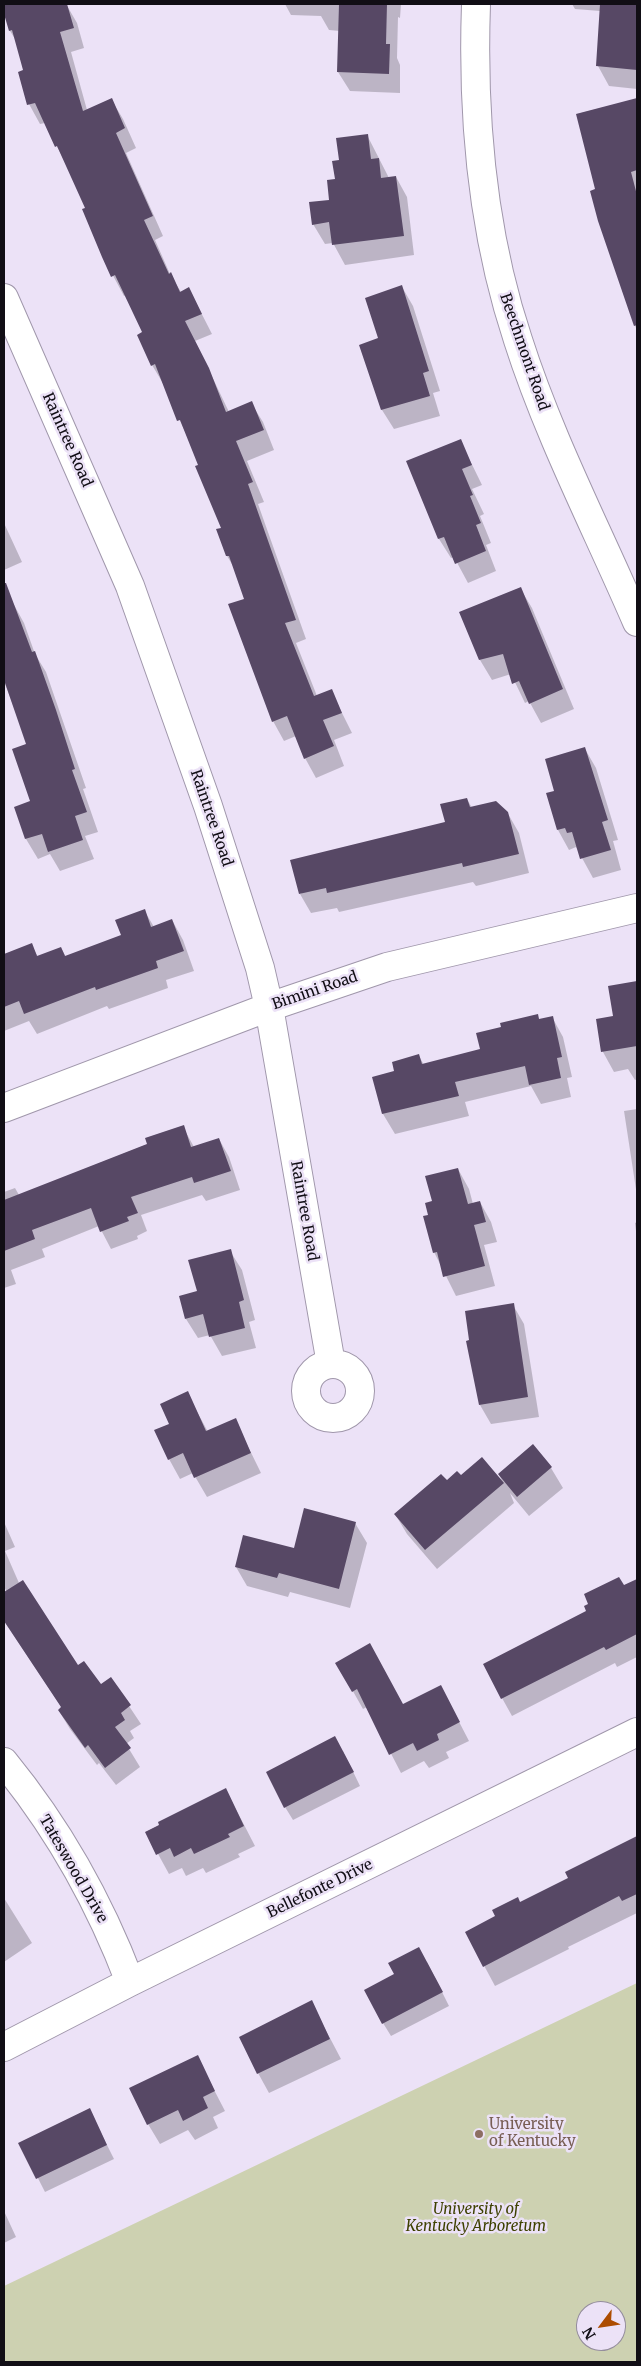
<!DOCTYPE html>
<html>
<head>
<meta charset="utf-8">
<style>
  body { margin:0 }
  #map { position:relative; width:641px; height:2366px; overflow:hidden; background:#ece2f7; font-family:Merriweather,serif }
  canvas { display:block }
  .frame { position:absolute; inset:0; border:5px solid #110e15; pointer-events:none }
  .north { position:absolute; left:576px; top:2301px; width:50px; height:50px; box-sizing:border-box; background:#ece2f7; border:1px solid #948d9d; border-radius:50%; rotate:239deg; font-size:14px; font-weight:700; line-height:20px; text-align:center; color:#110e15 }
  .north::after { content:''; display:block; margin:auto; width:18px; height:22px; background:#ad4d01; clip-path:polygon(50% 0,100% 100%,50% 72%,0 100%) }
</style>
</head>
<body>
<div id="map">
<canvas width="641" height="2366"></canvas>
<div class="frame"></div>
<div class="north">N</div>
</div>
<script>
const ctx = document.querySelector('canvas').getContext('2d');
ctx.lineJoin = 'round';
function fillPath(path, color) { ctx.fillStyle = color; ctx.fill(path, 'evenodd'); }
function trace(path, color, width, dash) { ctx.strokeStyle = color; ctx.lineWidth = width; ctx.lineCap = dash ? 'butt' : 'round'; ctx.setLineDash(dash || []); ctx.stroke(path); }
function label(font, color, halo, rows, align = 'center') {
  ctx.font = font + ' Merriweather,serif'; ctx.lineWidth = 5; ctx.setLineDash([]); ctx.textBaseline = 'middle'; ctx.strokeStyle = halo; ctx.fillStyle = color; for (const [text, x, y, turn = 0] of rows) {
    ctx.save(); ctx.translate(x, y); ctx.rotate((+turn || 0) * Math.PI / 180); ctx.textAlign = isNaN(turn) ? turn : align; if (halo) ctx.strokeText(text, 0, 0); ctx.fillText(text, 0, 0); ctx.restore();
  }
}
fillPath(new Path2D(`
  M 637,1983 L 637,2362 L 4,2362 L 4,2286 ZM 586,2311 L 616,2311 L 616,2341 L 586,2341 Z`), '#cdd1b1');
fillPath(new Path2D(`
  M 4,4 L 58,4 L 59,6 L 66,4 L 77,23 L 84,48 L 71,52 L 87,110 L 111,99 L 123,119 L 136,148 L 126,153 L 163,236 L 155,240 L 170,274 L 181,292 L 189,289 L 212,334 L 195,341 L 229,412 L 251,403 L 263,422 L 274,450 L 247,461 L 264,502 L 258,504 L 306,639 L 296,643 L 317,696 L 331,691 L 352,733 L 334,740 L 344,766 L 316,778 L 305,758 L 296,736 L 284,741 L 273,721 L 246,600 L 235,569 L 227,556 L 222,529 L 200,465 L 164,385 L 152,365 L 144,333 L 126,295 L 124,296 L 103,257 L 87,208 L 67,166 L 45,123 L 40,124 L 29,104 L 25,71 L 17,42 L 10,31 Z
  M 285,4 L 401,4 L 400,18 L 398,17 L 397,58 L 400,65 L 400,93 L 350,91 L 338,72 L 340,31 L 329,30 L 321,16 L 291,15 Z
  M 572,4 L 637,4 L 637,89 L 609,86 L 598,66 L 600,11 L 575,9 Z
  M 637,99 L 637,331 L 599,221 L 597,190 L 577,114 Z
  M 367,135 L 389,178 L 396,177 L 407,197 L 414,255 L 345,265 L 333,243 L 325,244 L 313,224 L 331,201 L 340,161 Z
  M 402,287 L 413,306 L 440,391 L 433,393 L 440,416 L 394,429 L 382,410 L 380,339 Z
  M 460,440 L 482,485 L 472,489 L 484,514 L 480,516 L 491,543 L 486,545 L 496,571 L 468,583 L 454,557 L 451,558 L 439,539 L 407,462 Z
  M 4,523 L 22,562 L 4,570 Z
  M 520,588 L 532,608 L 574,709 L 541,723 L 529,701 L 525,703 L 511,674 L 492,680 L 480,660 L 461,613 Z
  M 13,603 L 24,623 L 35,654 L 46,672 L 86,788 L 83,789 L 98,832 L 85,836 L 94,859 L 60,871 L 50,854 L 38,859 L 26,839 L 15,808 L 32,802 L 28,745 L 4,681 L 4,606 Z
  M 585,749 L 596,768 L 618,840 L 613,841 L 621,870 L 593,878 L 576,847 L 569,850 L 558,830 L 547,794 L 556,792 Z
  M 467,799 L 472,808 L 507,812 L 519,833 L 529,873 L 476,886 L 473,882 L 339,912 L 337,908 L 311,913 L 300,894 L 446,823 Z
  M 144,910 L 154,927 L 172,920 L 183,940 L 194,971 L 166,980 L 168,988 L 109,1009 L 107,1006 L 37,1034 L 29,1021 L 4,1031 L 4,961 L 31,944 L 38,957 L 61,948 L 66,957 L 123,936 Z
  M 637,982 L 637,1079 L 635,1080 L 628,1069 L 614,1072 L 603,1052 L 597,1020 L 615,1017 L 610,987 Z
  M 537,1016 L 540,1020 L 552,1017 L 563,1037 L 572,1077 L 567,1078 L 571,1097 L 541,1104 L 531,1086 L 465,1102 L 469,1116 L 395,1134 L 383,1114 L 374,1078 L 396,1072 L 419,1056 L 424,1065 L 481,1050 L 502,1028 Z
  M 637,1109 L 637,1196 L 624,1111 Z
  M 183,1127 L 194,1147 L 219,1139 L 229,1157 L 240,1190 L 206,1201 L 202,1195 L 141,1215 L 147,1231 L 137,1236 L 138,1239 L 111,1249 L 99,1226 L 42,1249 L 45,1257 L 11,1270 L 16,1284 L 4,1288 L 4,1192 L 15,1188 L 19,1195 L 148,1144 Z
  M 458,1169 L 469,1189 L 473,1204 L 480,1202 L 491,1222 L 497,1242 L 484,1245 L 495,1286 L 456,1296 L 434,1252 L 430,1216 L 433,1202 Z
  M 637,1222 L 637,1239 L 635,1223 Z
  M 230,1251 L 242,1270 L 255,1320 L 249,1322 L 256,1348 L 222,1356 L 210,1335 L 198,1338 L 186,1319 L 198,1292 Z
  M 513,1305 L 524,1324 L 539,1417 L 491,1424 L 480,1405 Z
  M 187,1393 L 208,1432 L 235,1420 L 261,1473 L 207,1497 L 193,1473 L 180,1479 L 169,1459 L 170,1425 Z
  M 533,1446 L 551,1468 L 563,1488 L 529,1516 L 510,1493 L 514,1503 L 437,1569 L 407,1534 L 395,1514 L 447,1482 L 461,1477 L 482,1459 L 503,1484 L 499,1474 Z
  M 4,1522 L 15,1547 L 5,1551 L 19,1583 L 78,1667 L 100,1686 L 111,1679 L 141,1724 L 130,1731 L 134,1738 L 126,1744 L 140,1767 L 116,1785 L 99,1763 L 97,1765 L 70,1729 L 59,1711 L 62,1708 L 4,1621 L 4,1594 L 7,1592 L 4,1587 Z
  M 355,1523 L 367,1543 L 350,1608 L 290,1592 L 288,1597 L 247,1586 L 236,1567 L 295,1549 Z
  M 637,1580 L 637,1657 L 617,1667 L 615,1663 L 512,1716 L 502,1698 L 588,1611 Z
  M 337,1663 L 403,1705 L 441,1687 L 469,1741 L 446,1752 L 449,1758 L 429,1768 L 424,1761 L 401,1773 L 367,1707 L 363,1709 Z
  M 343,1751 L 360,1786 L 293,1820 L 285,1807 Z
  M 226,1790 L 255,1846 L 238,1854 L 240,1857 L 206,1873 L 203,1868 L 186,1876 L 182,1868 L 169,1874 L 146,1832 Z
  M 637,1838 L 637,1913 L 568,1947 L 569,1949 L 495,1986 L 466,1932 L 570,1878 L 567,1873 Z
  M 4,1898 L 32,1943 L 4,1962 Z
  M 427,1962 L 449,2006 L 391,2036 L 383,2023 Z
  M 311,2002 L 341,2059 L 269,2093 L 258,2073 Z
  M 197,2057 L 225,2111 L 213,2117 L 218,2128 L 195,2140 L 188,2130 L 160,2144 L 148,2124 Z
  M 89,2109 L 114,2159 L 45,2192 L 20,2143 Z
  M 4,2211 L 16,2237 L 4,2243 Z`), '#0003');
fillPath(new Path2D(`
  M 4,4 L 67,4 L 74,28 L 60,32 L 83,111 L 112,98 L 125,128 L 116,133 L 153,216 L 144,220 L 169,274 L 171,272 L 180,292 L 189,287 L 202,314 L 185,321 L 209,368 L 226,412 L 252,401 L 264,430 L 236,441 L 253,482 L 248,484 L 296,620 L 285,623 L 314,696 L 332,689 L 342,713 L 323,720 L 334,746 L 304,759 L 287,716 L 272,722 L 228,604 L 244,599 L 229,556 L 226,556 L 216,529 L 221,528 L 195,466 L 198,465 L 180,420 L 177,421 L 155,364 L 151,366 L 137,335 L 142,332 L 115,275 L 111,277 L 102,257 L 82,209 L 85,208 L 57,146 L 55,147 L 35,103 L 27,105 L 18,72 L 23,70 L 12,30 L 9,31 L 4,14 Z
  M 339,4 L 387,4 L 386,44 L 390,44 L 389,74 L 337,72 Z
  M 600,4 L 637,4 L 637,70 L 596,66 Z
  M 637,98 L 637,170 L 631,172 L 637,195 L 637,325 L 634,326 L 598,221 L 590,191 L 595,189 L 576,114 Z
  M 368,134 L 371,159 L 379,158 L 381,178 L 396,176 L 404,236 L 332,245 L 329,222 L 312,225 L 309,202 L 329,200 L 327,180 L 335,179 L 332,161 L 339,160 L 336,138 Z
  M 402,285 L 429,371 L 423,373 L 430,396 L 381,410 L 359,345 L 378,338 L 365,298 Z
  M 461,439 L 472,465 L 462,469 L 473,495 L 470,496 L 481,523 L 476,525 L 486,551 L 455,564 L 444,537 L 438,539 L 406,461 Z
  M 4,583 L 6,583 L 32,652 L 35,651 L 56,710 L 75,769 L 72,770 L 87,812 L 75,816 L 83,840 L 48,852 L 42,834 L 25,839 L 14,807 L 30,801 L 12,749 L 26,744 L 4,680 Z
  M 521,587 L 563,689 L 529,704 L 519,681 L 512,684 L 503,654 L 479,660 L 459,612 Z
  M 585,747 L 608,820 L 602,822 L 611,850 L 580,859 L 572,832 L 567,833 L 565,828 L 557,830 L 546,793 L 554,791 L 545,759 Z
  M 467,798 L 470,807 L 496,801 L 508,812 L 519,854 L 463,867 L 462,863 L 327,893 L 326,888 L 299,894 L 290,860 L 445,822 L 440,804 Z
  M 145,909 L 151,927 L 172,919 L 184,951 L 156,961 L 158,968 L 96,990 L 95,987 L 24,1014 L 19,1001 L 4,1007 L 4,954 L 32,943 L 37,956 L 61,947 L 65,956 L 121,935 L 115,920 Z
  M 637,981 L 637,1046 L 601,1052 L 596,1019 L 613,1016 L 608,986 Z
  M 538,1014 L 539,1019 L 553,1016 L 562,1057 L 557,1058 L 561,1078 L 529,1085 L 525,1066 L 455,1082 L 459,1096 L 382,1114 L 372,1077 L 394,1071 L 392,1062 L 419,1054 L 422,1064 L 480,1049 L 476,1033 L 501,1027 L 500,1023 Z
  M 184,1125 L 191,1147 L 219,1138 L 231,1171 L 194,1183 L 192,1177 L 131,1197 L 138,1213 L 127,1217 L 129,1221 L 100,1232 L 91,1208 L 32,1230 L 35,1239 L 4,1251 L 4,1200 L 147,1144 L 145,1138 Z
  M 458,1168 L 468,1204 L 480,1201 L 486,1222 L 474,1225 L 485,1266 L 443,1277 L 437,1252 L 433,1253 L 423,1216 L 428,1215 L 425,1203 L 432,1201 L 425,1176 Z
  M 231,1249 L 244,1300 L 239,1302 L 245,1328 L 209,1337 L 203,1314 L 185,1319 L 179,1296 L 197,1291 L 188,1260 Z
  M 514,1303 L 528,1397 L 479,1405 L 466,1341 L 469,1340 L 465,1311 Z
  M 188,1391 L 206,1431 L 236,1418 L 251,1453 L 194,1478 L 183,1453 L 168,1460 L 154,1430 L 169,1424 L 160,1404 Z
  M 533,1444 L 552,1467 L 517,1497 L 498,1474 Z
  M 482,1457 L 504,1483 L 425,1550 L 394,1514 L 441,1474 L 447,1480 L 457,1471 L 461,1475 Z
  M 304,1508 L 356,1522 L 339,1589 L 279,1573 L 277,1578 L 235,1567 L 243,1535 L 294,1548 Z
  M 619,1577 L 624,1585 L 637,1579 L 637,1634 L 606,1650 L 604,1647 L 501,1699 L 483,1664 L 586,1611 L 584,1606 L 588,1604 L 584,1594 Z
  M 23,1580 L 78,1665 L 84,1661 L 101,1684 L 111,1677 L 131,1705 L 121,1713 L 125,1720 L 115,1727 L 131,1748 L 105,1768 L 88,1745 L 85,1748 L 58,1710 L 61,1707 L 4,1621 L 4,1592 Z
  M 370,1643 L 403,1704 L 441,1685 L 460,1722 L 437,1734 L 439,1740 L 417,1751 L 413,1743 L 389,1755 L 357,1689 L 352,1692 L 335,1663 Z
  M 335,1736 L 354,1772 L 284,1808 L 266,1772 Z
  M 226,1788 L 244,1826 L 228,1834 L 230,1837 L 194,1854 L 191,1848 L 174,1857 L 170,1848 L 156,1855 L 145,1832 L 159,1825 L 158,1822 Z
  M 637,1836 L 637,1894 L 622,1901 L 619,1896 L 483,1967 L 465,1932 L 495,1916 L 492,1910 L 518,1897 L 520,1902 L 568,1878 L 565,1872 Z
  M 419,1947 L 443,1992 L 382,2024 L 364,1990 L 394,1974 L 388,1963 Z
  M 312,2000 L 330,2039 L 257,2074 L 239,2037 Z
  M 198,2055 L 215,2091 L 203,2097 L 208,2108 L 183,2121 L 178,2110 L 147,2125 L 129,2088 Z
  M 90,2108 L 107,2145 L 36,2179 L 18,2143 Z`), '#574865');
const minor = new Path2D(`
  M 476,4 C 472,117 482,232 518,340 C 549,437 597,529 637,622
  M 4,298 L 130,586 L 208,806 L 260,968 L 269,1007 L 331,1364
  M 4,1108 L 269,1007 L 387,967 L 637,908
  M306 1391a27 27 0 1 1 54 0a27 27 0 1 1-54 0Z
  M 4,1762 C 58,1828 100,1903 130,1982
  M 4,2047 L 130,1982 L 637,1732`);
trace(minor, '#a097ab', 30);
trace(minor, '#fff', 28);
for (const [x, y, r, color] of [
  [479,2134,5,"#8d6e63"]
]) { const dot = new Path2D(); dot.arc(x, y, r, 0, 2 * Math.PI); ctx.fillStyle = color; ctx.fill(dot); trace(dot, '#ece2f7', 2); }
label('15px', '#110e15', '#ece2f7', [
  ["Beechmont Road",524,352,71],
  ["Raintree Road",67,440,66],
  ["Raintree Road",211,818,71],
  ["Bimini Road",315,991,-19],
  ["Raintree Road",304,1211,80],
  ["Tateswood Drive",73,1869,60],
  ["Bellefonte Drive",320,1889,-26]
]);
label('15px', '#785e54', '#ece2f7', [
  ["University",489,2125],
  ["of Kentucky",489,2142]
], 'left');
label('italic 15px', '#3e4100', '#ece2f7', [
  ["University of",476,2210],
  ["Kentucky Arboretum",476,2227]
]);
</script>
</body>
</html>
